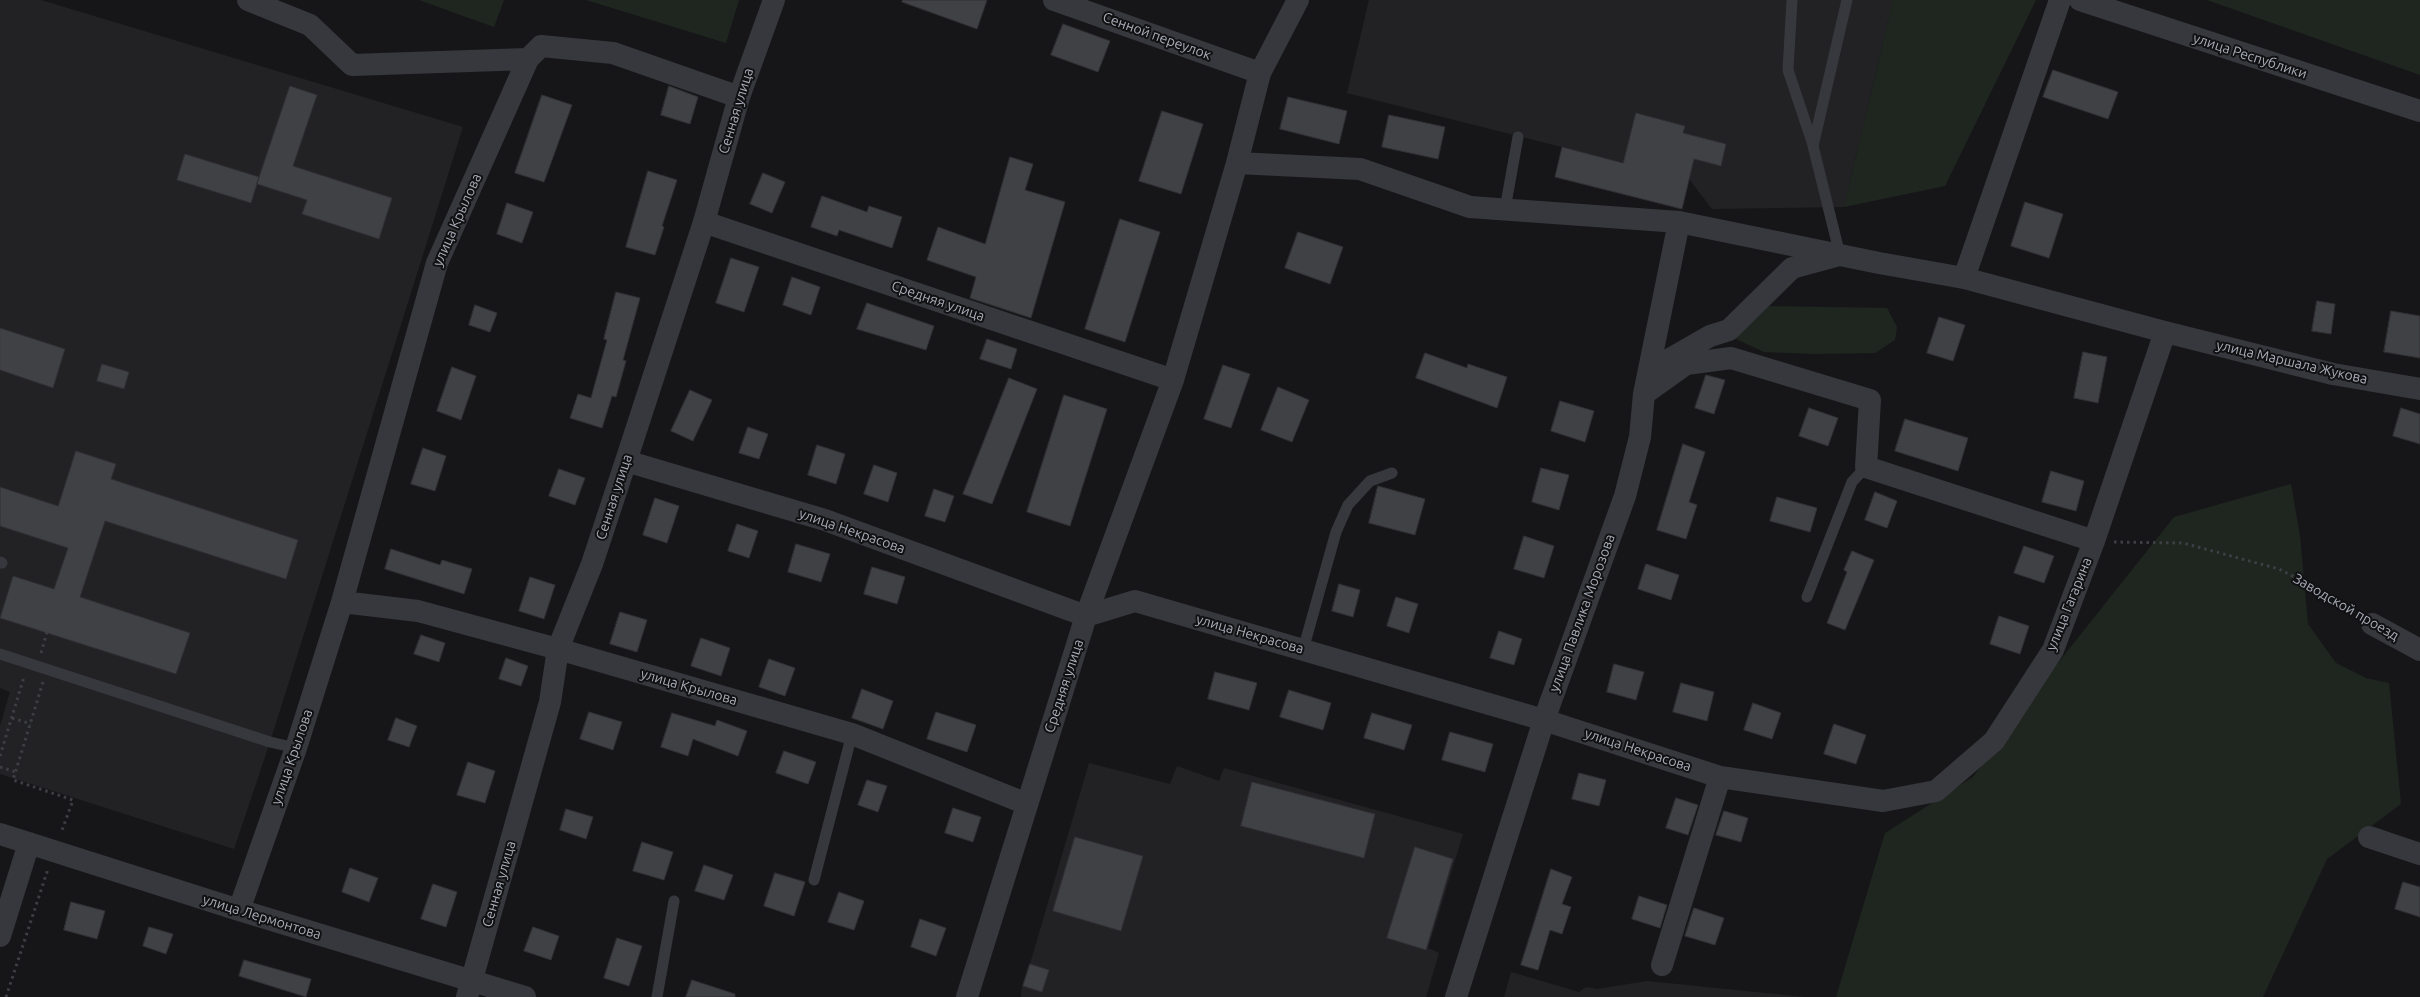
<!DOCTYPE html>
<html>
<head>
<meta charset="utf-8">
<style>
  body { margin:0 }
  canvas { display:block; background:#161618 }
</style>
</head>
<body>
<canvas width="2420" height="997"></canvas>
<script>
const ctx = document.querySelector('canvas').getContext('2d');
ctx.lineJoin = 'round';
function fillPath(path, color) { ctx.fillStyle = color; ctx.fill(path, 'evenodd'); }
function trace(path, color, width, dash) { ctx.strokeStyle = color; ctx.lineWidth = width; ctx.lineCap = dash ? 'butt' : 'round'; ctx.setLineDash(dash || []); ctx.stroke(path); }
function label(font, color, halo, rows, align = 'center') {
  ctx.font = font + ' Ubuntu,sans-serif'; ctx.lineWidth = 4; ctx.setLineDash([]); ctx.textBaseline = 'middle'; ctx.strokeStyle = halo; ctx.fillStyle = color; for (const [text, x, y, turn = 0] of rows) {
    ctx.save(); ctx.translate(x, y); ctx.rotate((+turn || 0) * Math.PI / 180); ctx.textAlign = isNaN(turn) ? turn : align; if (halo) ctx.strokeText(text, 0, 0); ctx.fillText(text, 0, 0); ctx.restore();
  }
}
fillPath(new Path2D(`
  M 0,0 L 41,0 L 463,127 L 270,742 L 234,849 L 0,774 L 0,726 L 10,692 L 0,688 Z
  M 1369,0 L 1893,0 L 1844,207 L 1712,209 L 1689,179 L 1347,93 Z
  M 1089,763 L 1170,784 L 1177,766 L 1219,781 L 1224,768 L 1463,834 L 1428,948 L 1439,953 L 1426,997 L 1021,997 L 1022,986 L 1042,991 L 1048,970 L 1030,964 Z
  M 1511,972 L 1579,992 L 1586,987 L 1597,989 L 1647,981 L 1805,997 L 1504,997 Z`), '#222225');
fillPath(new Path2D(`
  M 419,0 L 504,0 L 494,27 Z
  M 586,0 L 739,0 L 726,43 Z
  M 1893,0 L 2036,0 L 1945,186 L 1844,207 Z
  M 2207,0 L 2420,0 L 2420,75 Z
  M 1768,306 L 1887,308 L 1897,327 L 1895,340 L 1875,353 L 1815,354 L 1764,352 L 1736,339 L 1744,323 Z
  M 2291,484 L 2300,536 L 2308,624 L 2336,663 L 2366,678 L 2389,683 L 2401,804 L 2327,859 L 2263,997 L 1836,997 L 1885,833 L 1973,777 L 2023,707 L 2174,517 Z`), '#1e261f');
const building = new Path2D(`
  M 903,0 L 987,0 L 977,29 L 902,2 Z
  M 1063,24 L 1110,41 L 1098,72 L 1051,55 Z
  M 2053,70 L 2118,92 L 2108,119 L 2043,97 Z
  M 290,86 L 317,95 L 293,166 L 392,198 L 379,239 L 302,214 L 307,200 L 257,184 Z
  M 669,86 L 698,97 L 690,124 L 661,115 Z
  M 542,95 L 572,105 L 544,182 L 515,173 Z
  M 1288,97 L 1347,111 L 1339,144 L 1280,129 Z
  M 1162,111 L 1203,124 L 1181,194 L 1139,181 Z
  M 1636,113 L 1685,126 L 1683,133 L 1726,144 L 1721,166 L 1694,159 L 1682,209 L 1555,177 L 1562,147 L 1623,163 Z
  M 1389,115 L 1445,127 L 1438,159 L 1382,147 Z
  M 185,154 L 259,177 L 251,203 L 177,180 Z
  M 1010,157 L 1033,164 L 1025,190 L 1065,202 L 1031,318 L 970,298 L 976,277 L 927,260 L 938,227 L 985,244 Z
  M 648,171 L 677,180 L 662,226 L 664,227 L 655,255 L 626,247 Z
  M 763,173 L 785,182 L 772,213 L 750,204 Z
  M 822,196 L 867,212 L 869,206 L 902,217 L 892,248 L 839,230 L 837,236 L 811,227 Z
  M 2025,202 L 2063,214 L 2049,258 L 2011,246 Z
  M 507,203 L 533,212 L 522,243 L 497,234 Z
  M 1120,219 L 1160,232 L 1125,342 L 1085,329 Z
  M 1298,232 L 1343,247 L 1330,284 L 1285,268 Z
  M 731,258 L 759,267 L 744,312 L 716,303 Z
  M 792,277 L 820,287 L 811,315 L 783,305 Z
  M 616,292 L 640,298 L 623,360 L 626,361 L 616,397 L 612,396 L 602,428 L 570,418 L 578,394 L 591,398 L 607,340 L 604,339 Z
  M 2317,301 L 2335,304 L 2331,334 L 2312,331 Z
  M 867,303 L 934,326 L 926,350 L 857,329 Z
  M 475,305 L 497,313 L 490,332 L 469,325 Z
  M 2391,311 L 2420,316 L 2420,358 L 2384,352 Z
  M 1939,317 L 1965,325 L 1953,361 L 1927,353 Z
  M 0,328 L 65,349 L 53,388 L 0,370 Z
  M 987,339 L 1017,349 L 1011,369 L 980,359 Z
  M 2083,352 L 2107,357 L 2098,403 L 2074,398 Z
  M 1425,353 L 1467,368 L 1468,364 L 1507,377 L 1497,408 L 1416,378 Z
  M 102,364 L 129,372 L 124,389 L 97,381 Z
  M 1223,365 L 1250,374 L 1231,428 L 1204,419 Z
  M 452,367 L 476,376 L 461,420 L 437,411 Z
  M 1706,375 L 1725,380 L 1714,414 L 1695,408 Z
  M 1009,378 L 1037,389 L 992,504 L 963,494 Z
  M 1278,387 L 1309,400 L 1292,442 L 1261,430 Z
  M 690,390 L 712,400 L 693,441 L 671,431 Z
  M 1064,395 L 1107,409 L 1070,526 L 1027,512 Z
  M 1560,401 L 1594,411 L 1585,442 L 1551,431 Z
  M 1809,408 L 1838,418 L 1828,446 L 1799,436 Z
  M 2401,408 L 2420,414 L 2420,444 L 2393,436 Z
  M 1905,419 L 1968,438 L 1958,471 L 1895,451 Z
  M 748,427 L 768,434 L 759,459 L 739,453 Z
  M 1683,444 L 1705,452 L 1689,502 L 1697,505 L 1686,539 L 1657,530 Z
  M 817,445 L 845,454 L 836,484 L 808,475 Z
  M 423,448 L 446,456 L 435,491 L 411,484 Z
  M 76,451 L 116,464 L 111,479 L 298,540 L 286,579 L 105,521 L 80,597 L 190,633 L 176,674 L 0,618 L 13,576 L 54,589 L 68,548 L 0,526 L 0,487 L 58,506 Z
  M 874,465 L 897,473 L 888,502 L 864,494 Z
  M 1541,468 L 1569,475 L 1559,510 L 1532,502 Z
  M 559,469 L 585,478 L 575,505 L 549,496 Z
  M 2051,471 L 2084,481 L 2076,511 L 2042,502 Z
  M 1378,486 L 1425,499 L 1415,535 L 1369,523 Z
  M 934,489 L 954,496 L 945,522 L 925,516 Z
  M 1875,492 L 1897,501 L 1887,528 L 1865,520 Z
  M 1777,497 L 1817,508 L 1810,532 L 1770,521 Z
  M 655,498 L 679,506 L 667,543 L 643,535 Z
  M 737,524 L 758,531 L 749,558 L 728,551 Z
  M 1524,536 L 1554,546 L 1544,578 L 1514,569 Z
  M 796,544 L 830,554 L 821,582 L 788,572 Z
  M 2024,546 L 2054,556 L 2044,583 L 2014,573 Z
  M 391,549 L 440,565 L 442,560 L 472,569 L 464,594 L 385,569 Z
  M 1852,551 L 1874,560 L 1845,630 L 1827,623 L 1847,572 L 1844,570 Z
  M 1646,564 L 1679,575 L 1671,600 L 1638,589 Z
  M 872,567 L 905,577 L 897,604 L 864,594 Z
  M 530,577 L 555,585 L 544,619 L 519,611 Z
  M 1339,584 L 1360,590 L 1353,617 L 1332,611 Z
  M 1396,597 L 1418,604 L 1409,633 L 1387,626 Z
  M 620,612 L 647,620 L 637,652 L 610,644 Z
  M 1999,616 L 2029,626 L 2020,654 L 1990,644 Z
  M 1499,631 L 1522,639 L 1514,665 L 1490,658 Z
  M 421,635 L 445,643 L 439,662 L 414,654 Z
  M 701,638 L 730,648 L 721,676 L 691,666 Z
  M 506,658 L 528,666 L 521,686 L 499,679 Z
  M 769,659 L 795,668 L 785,696 L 759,687 Z
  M 1614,664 L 1644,672 L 1636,700 L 1607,692 Z
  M 1215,672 L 1257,683 L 1249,710 L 1208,699 Z
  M 1681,683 L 1714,692 L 1707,721 L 1673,712 Z
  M 862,689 L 893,701 L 883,729 L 852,718 Z
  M 1289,690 L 1331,703 L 1323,730 L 1280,717 Z
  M 1753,703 L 1781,713 L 1772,739 L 1744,730 Z
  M 589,712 L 622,722 L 613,750 L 580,739 Z
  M 936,712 L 976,725 L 967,752 L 927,739 Z
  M 672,713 L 715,726 L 717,720 L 747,731 L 738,756 L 693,739 L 688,756 L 661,747 Z
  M 1372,713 L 1412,725 L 1404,750 L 1364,738 Z
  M 396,718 L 417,726 L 409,747 L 388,740 Z
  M 1834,724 L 1866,735 L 1856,764 L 1824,754 Z
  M 1450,732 L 1493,744 L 1485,772 L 1442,760 Z
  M 784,751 L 816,762 L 808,784 L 776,773 Z
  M 468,762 L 495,771 L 485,803 L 457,795 Z
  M 1579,773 L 1606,780 L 1599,806 L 1572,799 Z
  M 867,780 L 887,786 L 878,812 L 858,805 Z
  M 1252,782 L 1375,814 L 1364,858 L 1241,826 Z
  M 1676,798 L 1698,805 L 1688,835 L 1666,828 Z
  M 953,808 L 981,817 L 973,842 L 945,833 Z
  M 566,809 L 593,817 L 586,839 L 560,830 Z
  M 1724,811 L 1748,818 L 1741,842 L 1716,835 Z
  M 1075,837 L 1143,856 L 1121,931 L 1053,911 Z
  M 642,842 L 673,852 L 664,880 L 633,871 Z
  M 1415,847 L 1453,859 L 1426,950 L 1387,938 Z
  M 704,865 L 733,875 L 724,900 L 695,891 Z
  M 350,868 L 378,878 L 369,902 L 342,892 Z
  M 1551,869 L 1572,877 L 1562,904 L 1571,907 L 1562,934 L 1550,930 L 1538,970 L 1521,965 Z
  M 775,873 L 805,882 L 794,916 L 764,906 Z
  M 2403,882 L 2420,887 L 2420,917 L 2395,909 Z
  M 433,884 L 457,892 L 446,927 L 421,919 Z
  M 839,892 L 864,901 L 854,930 L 828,922 Z
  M 1639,896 L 1667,905 L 1660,928 L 1632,919 Z
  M 71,902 L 105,911 L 97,939 L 64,930 Z
  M 1694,908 L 1724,918 L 1715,945 L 1685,936 Z
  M 920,919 L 946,928 L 936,956 L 911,947 Z
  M 149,927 L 173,934 L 166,954 L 143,946 Z
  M 533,927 L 559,936 L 551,960 L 524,951 Z
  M 617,938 L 642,946 L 629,986 L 604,978 Z
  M 244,960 L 311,979 L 306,997 L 239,976 Z
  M 1030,964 L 1049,970 L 1042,992 L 1023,986 Z
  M 692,980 L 735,994 L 735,997 L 686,997 Z`);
fillPath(building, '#404145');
trace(building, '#303034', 1);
trace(new Path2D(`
  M 2114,542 L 2183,543 L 2279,569 L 2331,596 L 2355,612
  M 41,653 L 47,632
  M 43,682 L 13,780 L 73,800 L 61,833
  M 12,718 L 31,724
  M 0,756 L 24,677
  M 0,767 L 16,772
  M 6,997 L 48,869`), '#3d3f44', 3, [2.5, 4]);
trace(new Path2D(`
  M 1792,0 L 1788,70 L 1813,145
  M 1505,209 L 1518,137
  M 1840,255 L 1813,146 L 1847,0
  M 0,562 L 2,563
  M 1807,597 L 1852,482 L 1866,467
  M 1303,650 L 1336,532 L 1348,505 L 1370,481 L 1392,473
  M 0,654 L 270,742 L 296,748
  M 814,880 L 852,734
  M 657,997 L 674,901`), '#37383d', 11);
trace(new Path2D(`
  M 248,0 L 310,25 L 352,65 L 528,59
  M 1054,0 L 1260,73
  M 2080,0 L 2420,111
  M 1237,163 L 1360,169 L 1470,207 L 1679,222 L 1879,263 L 1964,278 L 2165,332 L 2333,374 L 2420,389
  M 704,222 L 1173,380
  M 1964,278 L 2060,0
  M 1663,363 L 1710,336 L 1729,330 L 1792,268 L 1836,256
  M 1644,394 L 1686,364 L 1731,358 L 1870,400 L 1866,467 L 2094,541
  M 626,461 L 825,520 L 1086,616 L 1135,601 L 1544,720 L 1720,777 L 1883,801 L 1936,791 L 1994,741 L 2053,650 L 2094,541 L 2165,332
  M 342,602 L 418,611 L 558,649 L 852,734 L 1027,804
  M 2372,624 L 2420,650
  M 0,834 L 239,910 L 525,997
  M 2369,837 L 2420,854
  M 239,910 L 296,748 L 342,602 L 437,263 L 528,59 L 541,46 L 613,53 L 739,97
  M 0,936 L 29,843
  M 1662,965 L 1720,777
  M 467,997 L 550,702 L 558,649 L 592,564 L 626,461 L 704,222 L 739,97 L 774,0
  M 967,997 L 1086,616 L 1173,380 L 1237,163 L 1260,73 L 1298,0
  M 1456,997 L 1544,720 L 1625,496 L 1640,437 L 1644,394 L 1679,222`), '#37383d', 22);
label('14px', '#a8adb8', '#111113', [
  ["Сенной переулок",1157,36,20],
  ["улица Республики",2250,56,18],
  ["Сенная улица",736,111,-73],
  ["улица Крылова",457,220,-66],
  ["Средняя улица",938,301,19],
  ["улица Маршала Жукова",2292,362,13],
  ["Сенная улица",614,497,-72],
  ["улица Некрасова",852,531,19],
  ["улица Гагарина",2069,604,-68],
  ["Заводской проезд",2346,607,30],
  ["улица Павлика Морозова",1582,613,-70],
  ["улица Некрасова",1250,634,16],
  ["Средняя улица",1064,686,-72],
  ["улица Крылова",689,687,16],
  ["улица Некрасова",1638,750,18],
  ["улица Крылова",292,757,-71],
  ["Сенная улица",499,884,-74],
  ["улица Лермонтова",262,917,17]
]);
</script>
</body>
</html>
